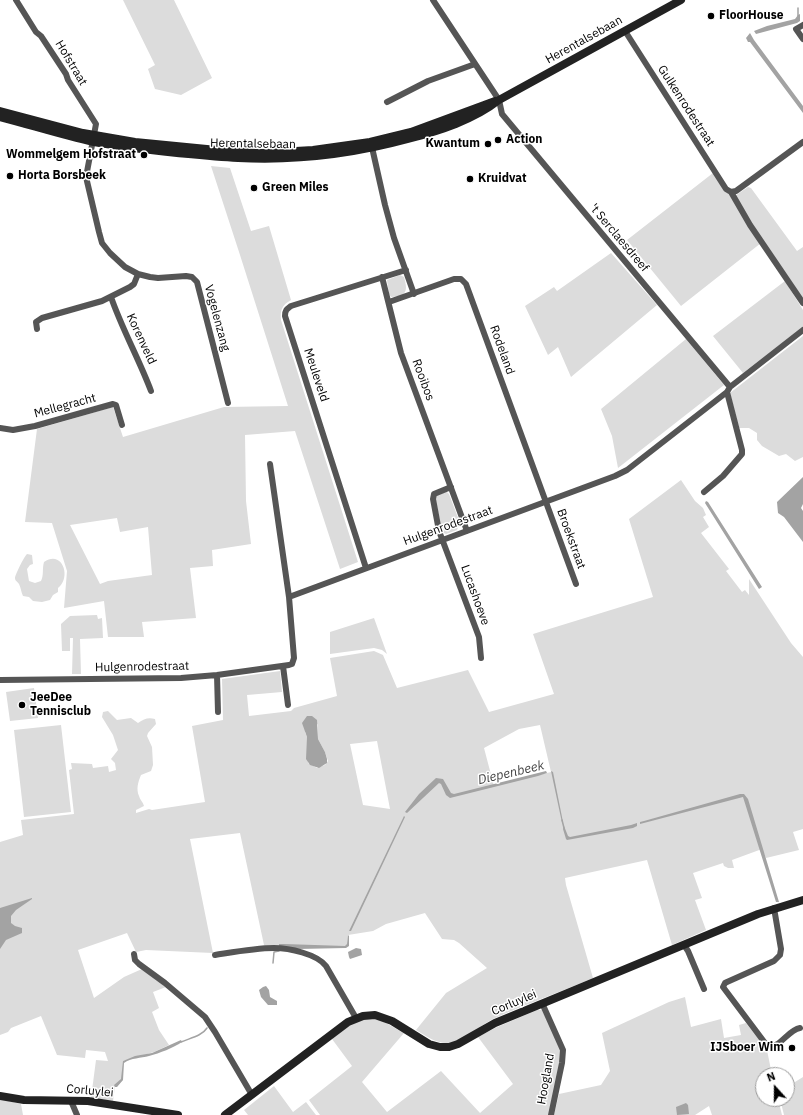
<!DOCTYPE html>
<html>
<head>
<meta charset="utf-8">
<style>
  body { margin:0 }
  #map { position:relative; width:803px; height:1115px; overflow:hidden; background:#fff; font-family:"IBM Plex Sans",sans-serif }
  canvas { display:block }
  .north { position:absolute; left:755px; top:1067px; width:40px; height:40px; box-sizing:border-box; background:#fff; border:1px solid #999; border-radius:50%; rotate:339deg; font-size:11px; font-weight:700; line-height:16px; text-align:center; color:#000 }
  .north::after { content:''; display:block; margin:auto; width:14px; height:18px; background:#000; clip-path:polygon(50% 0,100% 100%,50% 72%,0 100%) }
</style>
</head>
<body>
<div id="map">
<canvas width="803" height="1115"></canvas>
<div class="north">N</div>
</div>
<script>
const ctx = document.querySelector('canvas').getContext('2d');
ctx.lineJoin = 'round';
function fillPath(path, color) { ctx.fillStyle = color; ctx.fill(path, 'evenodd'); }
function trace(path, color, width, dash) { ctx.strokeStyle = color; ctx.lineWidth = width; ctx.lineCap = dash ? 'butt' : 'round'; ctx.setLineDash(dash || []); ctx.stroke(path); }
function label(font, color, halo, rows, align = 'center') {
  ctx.font = font + ' "IBM Plex Sans",sans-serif'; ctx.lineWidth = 3; ctx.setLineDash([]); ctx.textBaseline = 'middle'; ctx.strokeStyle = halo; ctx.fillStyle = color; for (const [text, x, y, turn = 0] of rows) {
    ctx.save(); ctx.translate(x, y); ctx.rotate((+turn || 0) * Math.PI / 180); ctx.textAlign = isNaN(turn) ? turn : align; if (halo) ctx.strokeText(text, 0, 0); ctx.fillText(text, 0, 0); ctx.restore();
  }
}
fillPath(new Path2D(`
  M 123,0 L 174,0 L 212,78 L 181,95 L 155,89 L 148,69 L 155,65 Z
  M 211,166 L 230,168 L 251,231 L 269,226 L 291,300 C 282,305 280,310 281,320 L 358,562 L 340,569 L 295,431 L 245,435 L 246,501 L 251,544 L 212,550 L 213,566 L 190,568 L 196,618 L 142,622 L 144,637 L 108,637 L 104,601 L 64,608 L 67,571 L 52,523 L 25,522 L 37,429 L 113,407 L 123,437 L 224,407 L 288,406 L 240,255 ZM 117,518 L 120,532 L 148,527 L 152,575 L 108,581 L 100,584 L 70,525 Z
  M 713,173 L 732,198 L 748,187 L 751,188 L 797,251 L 803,247 L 803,304 L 761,243 L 681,306 L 627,240 Z
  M 611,253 L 657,305 L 571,377 L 558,347 L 548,355 L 525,306 L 554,287 L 557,291 Z
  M 400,275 L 404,277 C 408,291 407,296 391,297 L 389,294 L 387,280 Z
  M 785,281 L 803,310 L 803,327 L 743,373 L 713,336 Z
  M 803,336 L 803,457 L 795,461 L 786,454 L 779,456 L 762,446 L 757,440 L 757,433 L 749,428 L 739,428 L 730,393 Z
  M 686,339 L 724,385 L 618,468 L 612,436 L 601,409 Z
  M 681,480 L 695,501 L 703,508 L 706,515 L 703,517 L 709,527 L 701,533 L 729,569 L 726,571 L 742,592 L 745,590 L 749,595 L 749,579 L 791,643 L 803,657 L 803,829 L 793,832 L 799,850 L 766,858 L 762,849 L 732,860 L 734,868 L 728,868 L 724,866 L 723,863 L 693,873 L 702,898 L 695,900 L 706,930 L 672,945 L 647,860 L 565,878 L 566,885 L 593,978 C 560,992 526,1004 493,1019 C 479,1026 464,1042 447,1043 C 435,1043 426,1036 416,1030 L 446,993 L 487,968 L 459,943 L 454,940 L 442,939 L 425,913 L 386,924 L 373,931 L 348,935 L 347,947 L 264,945 L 240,833 L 190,839 L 213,953 L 146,950 L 136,952 L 127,933 L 78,950 L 94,998 L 124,977 L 142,969 L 166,987 L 153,992 L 159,1008 L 152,1012 L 159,1030 L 169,1045 L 154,1052 L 123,1061 L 123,1080 L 115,1086 L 113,1101 L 91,1098 L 96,1060 L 108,1061 L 105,1052 L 86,1050 L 85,1058 L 57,1055 L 41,1016 L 11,1028 L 8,1032 L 0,1035 L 0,842 L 23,835 L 21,820 L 74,814 L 69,770 L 72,769 L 71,763 L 92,764 L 93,768 L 108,766 L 109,772 L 116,770 L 115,763 L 111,759 L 118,750 L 113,735 L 102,717 L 103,712 L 108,711 L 117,720 L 131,718 L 138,723 C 144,719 148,717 155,719 L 156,724 L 148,733 L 147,736 L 152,747 L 153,765 L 151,771 L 141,775 C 138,782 136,789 139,796 C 140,800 143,802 144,806 L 136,810 L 136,813 L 149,809 L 152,810 L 205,802 L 192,726 L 223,720 L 222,679 L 280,671 L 282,692 L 247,695 L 249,716 L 291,711 L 294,708 L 337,696 L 330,658 L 374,651 L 383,655 L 397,688 L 468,670 L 489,712 L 554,694 L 533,634 L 653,597 L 629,519 ZM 318,724 L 318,739 L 325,752 L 328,761 L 325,765 L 317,768 L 308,763 L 307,737 L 305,732 ZM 540,725 L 551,772 L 494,786 L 484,748 L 519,729 ZM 377,741 L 390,809 L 363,805 L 350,744 Z
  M 446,491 L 449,494 L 460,523 L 457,530 L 446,534 L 442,532 L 435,496 Z
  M 27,554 L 32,555 L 33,564 L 30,565 L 27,569 L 29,581 L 35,583 L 41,581 C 44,575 42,569 44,562 C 62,549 72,577 58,588 L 58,592 L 53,595 L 50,600 L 42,602 L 33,601 L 29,597 L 23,596 C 21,592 21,588 19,584 C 17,581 15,581 15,578 C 15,575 24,557 27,554 Z
  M 97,615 L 98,619 L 102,618 L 103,638 L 80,639 L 81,674 L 72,674 L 73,638 L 70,638 L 70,651 L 62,651 L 61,624 L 70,616 Z
  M 374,618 L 387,654 L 382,650 L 374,648 L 330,654 L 330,632 Z
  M 34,688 L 38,718 L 10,721 L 6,692 Z
  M 61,725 L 71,812 L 24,817 L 14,730 Z
  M 685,997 L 691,1027 L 721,1019 L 724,1038 L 741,1035 L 739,1025 L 746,1023 L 767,1050 L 772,1075 L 763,1075 L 763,1099 L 778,1099 L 782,1115 L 712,1115 L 709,1106 L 695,1115 L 554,1115 L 559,1094 L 601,1085 L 610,1071 L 602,1033 L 669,1002 Z
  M 537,1010 L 542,1010 L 561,1048 L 560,1063 L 549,1115 L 320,1115 L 309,1100 L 352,1066 L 332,1039 C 344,1029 362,1013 379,1020 C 388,1023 396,1029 404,1033 L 362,1082 L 387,1112 L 441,1071 L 480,1113 L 513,1084 L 478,1037 L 495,1028 Z
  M 803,1077 L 803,1115 L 784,1115 L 780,1099 L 787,1099 L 787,1087 Z
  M 274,1086 L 293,1112 L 306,1102 L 316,1115 L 248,1115 L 244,1110 Z
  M 0,1099 L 21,1104 L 23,1115 L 0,1115 Z`), '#dcdcdc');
fillPath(new Path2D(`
  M 800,14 L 800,21 L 797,23 L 756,34 L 754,31 L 767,26 L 795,19 L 798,15 Z
  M 750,33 L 754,40 L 803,106 L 803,113 L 750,42 L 748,42 L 746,38 Z
  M 803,477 L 803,504 L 801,508 L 803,511 L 803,542 L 784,517 L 778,513 L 777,502 Z
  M 706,501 L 708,502 L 762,587 L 759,589 L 705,503 Z
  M 307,716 L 312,716 L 317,720 L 318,739 L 325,752 L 327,759 L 327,763 L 319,768 L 310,765 L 306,759 L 307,737 L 302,723 Z
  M 546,771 L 547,773 L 538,776 L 450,798 L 446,795 L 441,784 L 439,783 L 407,813 L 405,812 L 419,794 L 436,778 L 443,779 L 451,793 L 454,794 Z
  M 551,771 L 553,772 L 563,822 L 562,822 L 561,818 Z
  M 740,794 L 744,794 L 748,799 L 779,902 L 776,902 L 743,797 L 640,824 L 640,822 L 644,821 Z
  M 404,816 L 405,817 L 351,931 L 349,931 Z
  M 637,823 L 637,826 L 633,828 L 567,840 L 566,839 L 563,829 L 564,826 L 568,836 L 570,837 L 631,825 Z
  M 32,898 L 32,899 L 16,910 L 11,916 L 11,923 L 15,926 L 22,928 L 22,933 L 6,940 L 0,949 L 0,908 Z
  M 348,935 L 349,936 L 349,946 L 346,948 L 298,949 L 279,947 L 279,944 L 284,944 L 345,946 L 347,944 Z
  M 356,948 L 361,949 L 362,955 L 350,959 L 349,957 L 348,952 Z
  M 266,986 L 269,990 L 270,997 L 277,1001 L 277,1005 L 268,1005 L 261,997 L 259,990 L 263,987 Z
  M 181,1040 L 182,1042 C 173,1048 160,1053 149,1056 C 141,1058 131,1058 124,1063 L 123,1080 L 117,1087 L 115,1087 L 114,1085 L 121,1079 L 123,1061 L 135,1056 L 152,1053 Z
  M 686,1103 L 688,1105 L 689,1114 L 677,1115 L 676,1107 Z`), '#a3a3a3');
trace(new Path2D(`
  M 798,8 L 798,16
  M 562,820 L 564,828
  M 273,963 L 274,952 L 279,951
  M 181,1042 C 190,1038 202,1036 207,1028`), '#a3a3a3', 1.5);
trace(new Path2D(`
  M 16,0 L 36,32 L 41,36 L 66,74 L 68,80 L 96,124 L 86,177 L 99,232 L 102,243 L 110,253 L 125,267 L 138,274 L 150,277 L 158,278 L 186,276 L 192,277 L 197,282 L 228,403
  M 433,0 L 499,100 L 502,114 L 730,387
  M 803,25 L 796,29 L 803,39
  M 625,31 L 726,189 L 731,192 L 750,225 L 803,303
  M 387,102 L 428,81 L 475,64
  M 371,143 L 385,205 L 394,238 L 414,294
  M 731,192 L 736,191 L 803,142
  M 382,277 L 401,353 L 467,531
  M 111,297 C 122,329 139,359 151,391
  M 389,302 L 454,279 L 461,279 L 466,284 L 576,584
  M 37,329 L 36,322 L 42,318 L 102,301 L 130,287 L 134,284 L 138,274
  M 0,428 L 13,430 L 35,426 L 113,404 L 116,405 L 122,425
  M 270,464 L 289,597
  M 451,487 L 434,494 L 433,499 L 439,531 L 479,637 L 481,658
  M 704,492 L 723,476 L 742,454 L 742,450 L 727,392
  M 366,568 L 285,316 C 285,310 287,309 291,306 L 406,270
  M 283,666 L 288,705
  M 217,675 L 218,712
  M 0,680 L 181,678 L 217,675 L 289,665 L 292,664 L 294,658 L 289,597 L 615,476 L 627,470 L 727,392 L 730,387 L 803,330
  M 774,908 L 781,949 L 780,955 L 774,961 L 727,982 L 725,983 L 723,987 L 768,1047 C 780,1048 788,1030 800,1028
  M 684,945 L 688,951 L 704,989
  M 134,954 L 135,960 L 139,964 L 165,983 L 205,1017 L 215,1032 L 252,1095
  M 215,955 C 234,952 255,948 274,948 C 289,948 317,954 326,966 L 356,1018
  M 542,1003 L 563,1050 L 562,1063 L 551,1115
  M 71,1101 L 77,1115`), '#555', 6);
trace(new Path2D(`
  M 0,111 L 83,133 L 135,142 L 217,150 L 261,153 L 313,150 L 370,142 L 411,132 L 495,101
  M 0,117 C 31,125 62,135 94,142 C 121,147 149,150 177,153 C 198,155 218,157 238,158 C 295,161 353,154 408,139 C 439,131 474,120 499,100 L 681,0
  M 0,1096 L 24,1100 L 88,1101 L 178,1115
  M 225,1115 L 348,1022 L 363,1016 L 375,1015 L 392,1021 L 429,1044 L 440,1047 L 449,1047 L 458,1044 L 495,1023 L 546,1002 L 758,914 L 803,900`), '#222', 8);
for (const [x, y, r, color] of [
  [711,16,4,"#000"],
  [498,140,4,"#000"],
  [488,144,4,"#000"],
  [144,155,4,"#000"],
  [10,176,4,"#000"],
  [470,179,4,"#000"],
  [254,188,4,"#000"],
  [22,705,4,"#000"],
  [792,1048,4,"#000"]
]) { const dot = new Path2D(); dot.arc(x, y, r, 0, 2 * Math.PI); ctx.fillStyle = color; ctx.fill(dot); trace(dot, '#fff', 1.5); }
label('bold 12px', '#000', '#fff', [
  ["FloorHouse",719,16],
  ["Action",506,140],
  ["Kwantum",480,144,"right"],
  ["Wommelgem Hofstraat",136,155,"right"],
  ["Horta Borsbeek",18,176],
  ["Kruidvat",478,179],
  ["Green Miles",262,188],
  ["JeeDee",30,698],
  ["Tennisclub",30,712],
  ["IJSboer Wim",784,1048,"right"]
], 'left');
label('12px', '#000', '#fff', [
  ["Herentalsebaan",584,40,-29],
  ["Hofstraat",71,63,59],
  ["Gulkenrodestraat",686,106,57],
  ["Herentalsebaan",253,144,1],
  ["'t Serclaesdreef",619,238,50],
  ["Vogelenzang",217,318,75],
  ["Korenveld",141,339,65],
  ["Rodeland",502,350,70],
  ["Meuleveld",316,375,72],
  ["Rooibos",423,380,70],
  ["Mellegracht",65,406,-15],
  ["Hulgenrodestraat",448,526,-20],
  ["Broekstraat",571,539,70],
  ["Lucashoeve",475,595,70],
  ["Hulgenrodestraat",142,667,-1],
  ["Corluylei",514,1003,-23],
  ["Hoogland",546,1079,-80],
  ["Corluylei",90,1091,5]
]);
label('italic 13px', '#444', '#fff', [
  ["Diepenbeek",511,773,-13]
]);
</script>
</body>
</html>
